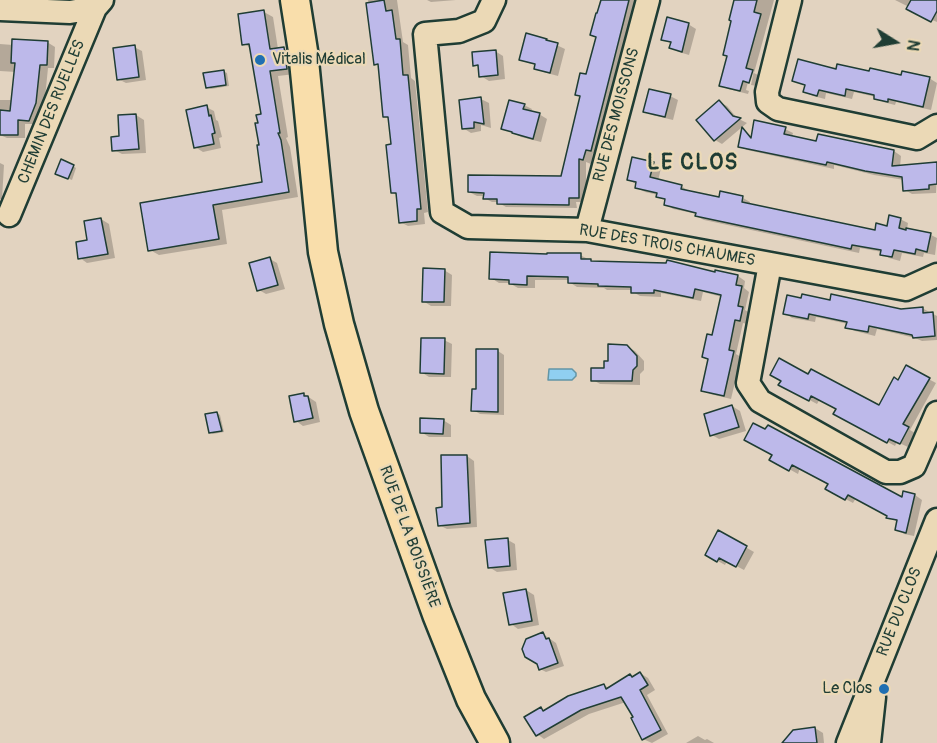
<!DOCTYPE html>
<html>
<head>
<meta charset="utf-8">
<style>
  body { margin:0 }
  #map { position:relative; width:937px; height:743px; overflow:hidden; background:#e2d3c0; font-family:Pangolin,sans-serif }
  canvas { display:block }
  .north { position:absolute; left:865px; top:12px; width:60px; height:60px; -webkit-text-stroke:4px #ebd9b6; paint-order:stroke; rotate:101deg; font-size:16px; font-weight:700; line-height:24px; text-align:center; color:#1f3d34 }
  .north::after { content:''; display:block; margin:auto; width:21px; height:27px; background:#1f3d34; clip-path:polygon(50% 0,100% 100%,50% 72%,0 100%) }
</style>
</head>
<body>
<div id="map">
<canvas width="937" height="743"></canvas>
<div class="north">N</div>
</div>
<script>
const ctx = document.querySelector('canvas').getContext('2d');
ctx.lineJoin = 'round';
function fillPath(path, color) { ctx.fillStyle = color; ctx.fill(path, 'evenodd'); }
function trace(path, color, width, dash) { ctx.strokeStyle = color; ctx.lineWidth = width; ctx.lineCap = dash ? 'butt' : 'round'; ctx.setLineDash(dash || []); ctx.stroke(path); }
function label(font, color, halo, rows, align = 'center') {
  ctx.font = font + ' Pangolin,sans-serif'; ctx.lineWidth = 4.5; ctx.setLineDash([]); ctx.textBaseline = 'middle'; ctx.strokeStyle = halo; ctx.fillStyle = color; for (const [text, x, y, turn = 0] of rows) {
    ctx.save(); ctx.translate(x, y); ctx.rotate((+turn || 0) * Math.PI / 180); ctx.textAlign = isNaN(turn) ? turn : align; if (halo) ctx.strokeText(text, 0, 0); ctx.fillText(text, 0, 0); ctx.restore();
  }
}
const water = new Path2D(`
  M 549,369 L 572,369 L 576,373 L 576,376 L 572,380 L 548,380 Z`);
fillPath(water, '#90cff1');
trace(water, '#6395a5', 1.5);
fillPath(new Path2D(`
  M 368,0 L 397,0 L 403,42 L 408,45 L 411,78 L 415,81 L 428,212 L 424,213 L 425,224 L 408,226 L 400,222 L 397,195 L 392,192 L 393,145 L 390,119 L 385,116 L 380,66 L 375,64 Z
  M 427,0 L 456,0 L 431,2 Z
  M 600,0 L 638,0 L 599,155 L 593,153 L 591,164 L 586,162 L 586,202 L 576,202 L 577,208 L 506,207 L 497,202 L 492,202 L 484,198 L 485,196 L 477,196 L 469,192 L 562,177 L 597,38 L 592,34 Z
  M 736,0 L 774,0 L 754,73 L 760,76 L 757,86 L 751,85 L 754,70 L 751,70 L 746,90 L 749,91 L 748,94 L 728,89 L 721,85 L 728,56 Z
  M 895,0 L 937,0 L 937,22 L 915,13 L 909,7 Z
  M 264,12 L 273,17 L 278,49 L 283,48 L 292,53 L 295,74 L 278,76 L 288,137 L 286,138 L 290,147 L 298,197 L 222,210 L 227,244 L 159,255 L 150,250 L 142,205 L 264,183 L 261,146 L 263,116 L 251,48 L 244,44 Z
  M 688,24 L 696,29 L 689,55 L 679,52 L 671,48 L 672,44 L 663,39 Z
  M 527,35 L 546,40 L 565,49 L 558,76 L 543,72 L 536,68 L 536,65 L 528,63 L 521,59 Z
  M 47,42 L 55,47 L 54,68 L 48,68 L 44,108 L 37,124 L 25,124 L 25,138 L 7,138 L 0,135 L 0,100 L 13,100 L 16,72 L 0,71 L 0,44 L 13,45 Z
  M 134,47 L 142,51 L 146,80 L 126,83 L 118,79 Z
  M 495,51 L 503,56 L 505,79 L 489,81 L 481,76 L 480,68 L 475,65 Z
  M 223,71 L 227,73 L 229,86 L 211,89 L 207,87 Z
  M 837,71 L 929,78 L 937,83 L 931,110 L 896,102 L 895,105 L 883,102 L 876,97 L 854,92 L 852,99 L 826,93 L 825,99 L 813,96 L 805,92 L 806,86 L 794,81 Z
  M 670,96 L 678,100 L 673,120 L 652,115 L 644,111 Z
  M 481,99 L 489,103 L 491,128 L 481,125 L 481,131 L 471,133 L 463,128 Z
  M 719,102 L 727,106 L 737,118 L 747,123 L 722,144 L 715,140 Z
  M 524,105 L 532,109 L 531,112 L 539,114 L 547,119 L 541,142 L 521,137 L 503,128 Z
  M 206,107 L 214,111 L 216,120 L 218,121 L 222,137 L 219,138 L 221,148 L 203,152 L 195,147 Z
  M 136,115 L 144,120 L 146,153 L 122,154 L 114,150 Z
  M 743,129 L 752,137 L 785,129 L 793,133 L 792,137 L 817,143 L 894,151 L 901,156 L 900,167 L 937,164 L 936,193 L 912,194 L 905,190 L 904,180 L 874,175 L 834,165 L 834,169 L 747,150 L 739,146 Z
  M 0,163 L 4,165 L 2,199 L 0,199 Z
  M 653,163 L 661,168 L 658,181 L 681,186 L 689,191 L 689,192 L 720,199 L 743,198 L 750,202 L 750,205 L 876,232 L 888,228 L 900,219 L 908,223 L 907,229 L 931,235 L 937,238 L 935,255 L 924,253 L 923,257 L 902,253 L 900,261 L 889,258 L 881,254 L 882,252 L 860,248 L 859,253 L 704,220 L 696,216 L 697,214 L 673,209 L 666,204 L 665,200 L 657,196 L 658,195 L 645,192 L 637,188 L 636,184 L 628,180 Z
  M 73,166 L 76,168 L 72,180 L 60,175 Z
  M 101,219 L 109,224 L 115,258 L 87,263 L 80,258 Z
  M 580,255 L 588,259 L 588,261 L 594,263 L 716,273 L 716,272 L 738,276 L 745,281 L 744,288 L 749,292 L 745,310 L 750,313 L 747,324 L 743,323 L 736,354 L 741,357 L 731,399 L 710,394 L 703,390 L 722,297 L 703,292 L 701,301 L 661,293 L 661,297 L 640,296 L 633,292 L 633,290 L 607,290 L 604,288 L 577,287 L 569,282 L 569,280 L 535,280 L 535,288 L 518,288 L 509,283 L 499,283 L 491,278 Z
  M 270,259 L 277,263 L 285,289 L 266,294 L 259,290 Z
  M 444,270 L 452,275 L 451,306 L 431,306 L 423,301 Z
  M 831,301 L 901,310 L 922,308 L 937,316 L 937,340 L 922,341 L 915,338 L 877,329 L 875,336 L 855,331 L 847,327 L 848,324 L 816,317 L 815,322 L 792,318 L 785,313 Z
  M 444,340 L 452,344 L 451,377 L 429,377 L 421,372 Z
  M 626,346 L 635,351 L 644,361 L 644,370 L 640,374 L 640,385 L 600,384 L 593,380 Z
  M 498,351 L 504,355 L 504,415 L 480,414 L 473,410 Z
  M 906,367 L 936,383 L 910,430 L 915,433 L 908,447 L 897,442 L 895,446 L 835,413 L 838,408 L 820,399 L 817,404 L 780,384 L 809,376 L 879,407 L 898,382 Z
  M 304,394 L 316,402 L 320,422 L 303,426 L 296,421 Z
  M 732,406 L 740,411 L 746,431 L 719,439 L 712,435 Z
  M 217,413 L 220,415 L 224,432 L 213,434 L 210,432 Z
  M 443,420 L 451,425 L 451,437 L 429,437 L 421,432 Z
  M 774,454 L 903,499 L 904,493 L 915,495 L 922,500 L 914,536 L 904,534 L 897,529 L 898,522 L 888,517 L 889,515 L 856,498 L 853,503 L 827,489 L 830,484 L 800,468 L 798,474 L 771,459 Z
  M 467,456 L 474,461 L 477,527 L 447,529 L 439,525 L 444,508 Z
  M 719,532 L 754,552 L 744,570 L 727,561 L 725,565 L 707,555 Z
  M 508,540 L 515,544 L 517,570 L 497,572 L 489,567 Z
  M 526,590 L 534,595 L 539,625 L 518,629 L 511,624 Z
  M 543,634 L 556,643 L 564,666 L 546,672 L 540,669 Z
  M 640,673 L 648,678 L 655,690 L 647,695 L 668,734 L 652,743 L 643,739 L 635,718 L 626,702 L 589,714 L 544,739 L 537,734 L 541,709 L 546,711 L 604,685 L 609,688 L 630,676 L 633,678 Z
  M 815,728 L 823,733 L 824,743 L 783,743 Z
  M 698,736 L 705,740 L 707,739 L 714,743 L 686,743 Z`), '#0003');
const building = new Path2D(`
  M 384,0 L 386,11 L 392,10 L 396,39 L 400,39 L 403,75 L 408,75 L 421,209 L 417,209 L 417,221 L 399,223 L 396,193 L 391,193 L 386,145 L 391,144 L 388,117 L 383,117 L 378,64 L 374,65 L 366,3 Z
  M 601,0 L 629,0 L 591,151 L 586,150 L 583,160 L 579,159 L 579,198 L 569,198 L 569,205 L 497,204 L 497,199 L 483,199 L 484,193 L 468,192 L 468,175 L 561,176 L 580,96 L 575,95 L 580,73 L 586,74 L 596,37 L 590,35 L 596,13 L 597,13 Z
  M 734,0 L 757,0 L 754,12 L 761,14 L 746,68 L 753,70 L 749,83 L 743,81 L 740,91 L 719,86 L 727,56 L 723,55 L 731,21 L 729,20 Z
  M 911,0 L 937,0 L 937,11 L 931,22 L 906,9 Z
  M 264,10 L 270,49 L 284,47 L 287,69 L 270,71 L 280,133 L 278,133 L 281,140 L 289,192 L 213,205 L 219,239 L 148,251 L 140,203 L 262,182 L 257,145 L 259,145 L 255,123 L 258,123 L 256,115 L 261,114 L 249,44 L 242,45 L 238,14 Z
  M 667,17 L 689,23 L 682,52 L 669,48 L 671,42 L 661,40 Z
  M 526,33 L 547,39 L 546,40 L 558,43 L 550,73 L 534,69 L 535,64 L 519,60 Z
  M 12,39 L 48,41 L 47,65 L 40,65 L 36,103 L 29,121 L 18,120 L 18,135 L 0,135 L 0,110 L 10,111 L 15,63 L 11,63 Z
  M 135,45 L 139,77 L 117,80 L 113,48 Z
  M 496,50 L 498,75 L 479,77 L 478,65 L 473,66 L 472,52 Z
  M 798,59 L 836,69 L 837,64 L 869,71 L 870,68 L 901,75 L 902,71 L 930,77 L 923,107 L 888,99 L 888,102 L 874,99 L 874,95 L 846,89 L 845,96 L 819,90 L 817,96 L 803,92 L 805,85 L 792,81 Z
  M 224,70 L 226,85 L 206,88 L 203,73 Z
  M 649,89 L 671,94 L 665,117 L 643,112 Z
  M 481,97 L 484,124 L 474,122 L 474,128 L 462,129 L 459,100 Z
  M 509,100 L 525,104 L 523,109 L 540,113 L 533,139 L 512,133 L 512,132 L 501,129 Z
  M 719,100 L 733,116 L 741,118 L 714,141 L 696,120 Z
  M 207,105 L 209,116 L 211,115 L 215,133 L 212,134 L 214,144 L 194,148 L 186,110 Z
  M 136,114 L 139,149 L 112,151 L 111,137 L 119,136 L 118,115 Z
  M 754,120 L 786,127 L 784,134 L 816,141 L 818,134 L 894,150 L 892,166 L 937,162 L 937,184 L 929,185 L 929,189 L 903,191 L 902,177 L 865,171 L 827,162 L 826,165 L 738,147 L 742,127 L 751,138 Z
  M 632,157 L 654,162 L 650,177 L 682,185 L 681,189 L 719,197 L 720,191 L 743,196 L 742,202 L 875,230 L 876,223 L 887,226 L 889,215 L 901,218 L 899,228 L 906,230 L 906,228 L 931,233 L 927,252 L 916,249 L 915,254 L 894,250 L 892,257 L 880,255 L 881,250 L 852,245 L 851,249 L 695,216 L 696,213 L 664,205 L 665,199 L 656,197 L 657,193 L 635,188 L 636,182 L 627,180 Z
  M 61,159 L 74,165 L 68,179 L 55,174 Z
  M 101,218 L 108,254 L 78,259 L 76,242 L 87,240 L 84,221 Z
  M 490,252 L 547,254 L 547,253 L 581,253 L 581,259 L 591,259 L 591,261 L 666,263 L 667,260 L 715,272 L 715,270 L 738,275 L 736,285 L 742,286 L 738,306 L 743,307 L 740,321 L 735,320 L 729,350 L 734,351 L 724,396 L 701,391 L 708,359 L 702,357 L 707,334 L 712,335 L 721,295 L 695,289 L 693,298 L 654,290 L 654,293 L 631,293 L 631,287 L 598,286 L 598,284 L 568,283 L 568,277 L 527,276 L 527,285 L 509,284 L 509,280 L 489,279 Z
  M 270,257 L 278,285 L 257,291 L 249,263 Z
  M 423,268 L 445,269 L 444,302 L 422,302 Z
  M 802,294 L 830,300 L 831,294 L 901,309 L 923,307 L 923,313 L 933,312 L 935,336 L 913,338 L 912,335 L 869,326 L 868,332 L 845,328 L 847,322 L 809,314 L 808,319 L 783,314 L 787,295 L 801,298 Z
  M 421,338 L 445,338 L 444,374 L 420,373 Z
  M 608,344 L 627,345 L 637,356 L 637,366 L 633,370 L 632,381 L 591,381 L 591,368 L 604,368 L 604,361 L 608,361 Z
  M 476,349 L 498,349 L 498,412 L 471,411 L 472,389 L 476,389 Z
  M 779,358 L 808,374 L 811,369 L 879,405 L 894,377 L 898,380 L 906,365 L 930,378 L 903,424 L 909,427 L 900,444 L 889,439 L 887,443 L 833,414 L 836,409 L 811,396 L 809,401 L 778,385 L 781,381 L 770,375 Z
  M 304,393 L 304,396 L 308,396 L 313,418 L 294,422 L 289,396 Z
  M 732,405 L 739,427 L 710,436 L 704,414 Z
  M 217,412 L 222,431 L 209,433 L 205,414 Z
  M 420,418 L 444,419 L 443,434 L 420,433 Z
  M 753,423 L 765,429 L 768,425 L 902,497 L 903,491 L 915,494 L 906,533 L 895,530 L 897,520 L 886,518 L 887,516 L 848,495 L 845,500 L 825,489 L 828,484 L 792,465 L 789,471 L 769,460 L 772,455 L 744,440 Z
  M 441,455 L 467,455 L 470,523 L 438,526 L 436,508 L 442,507 Z
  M 718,530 L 747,546 L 736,567 L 719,558 L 717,562 L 705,555 Z
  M 508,538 L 510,566 L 488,568 L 485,540 Z
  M 526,589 L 532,621 L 509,625 L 503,593 Z
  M 543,632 L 546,639 L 549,638 L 558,663 L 539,670 L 537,664 L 525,657 L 522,649 L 526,639 Z
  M 640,672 L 648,685 L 640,690 L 661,730 L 642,740 L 631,718 L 633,717 L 621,697 L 581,710 L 536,736 L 524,717 L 541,707 L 543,711 L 568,696 L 604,684 L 606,689 L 630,674 L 632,677 Z
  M 815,727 L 817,743 L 782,743 L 793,730 Z`);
fillPath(building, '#bdb9ea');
trace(building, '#1f3d34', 1.5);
const minor = new Path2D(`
  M 494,0 L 484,21 L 459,31 L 425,34 L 442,212 L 468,227 L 587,230 L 906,289 L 937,275
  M 790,0 L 767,92 L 768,102 L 778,109 L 917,138 L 937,126
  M 0,9 L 70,12 L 95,8 L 102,0
  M 9,215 L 95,8
  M 587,230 L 648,0
  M 770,264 L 748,383 L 760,401 L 886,472 L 900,472 L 914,466 L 937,413
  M 848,743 L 937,520
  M 869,743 L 874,697`);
const major = new Path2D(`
  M 295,0 L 303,51 L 323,252 L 339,324 L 364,411 L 437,614 L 471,699 L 495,743`);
trace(minor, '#1f3d34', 27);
trace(major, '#1f3d34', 33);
trace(minor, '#ebd9b6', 22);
trace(major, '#f9deab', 28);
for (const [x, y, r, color] of [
  [260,60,6,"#1f6fb2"],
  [884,689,6,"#1f6fb2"]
]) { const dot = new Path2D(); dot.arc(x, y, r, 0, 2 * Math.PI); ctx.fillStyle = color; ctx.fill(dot); trace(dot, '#ebd9b6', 2); }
label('16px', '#1f3d34', '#ebd9b6', [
  ["Vitalis Médical",272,60],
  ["Le Clos",872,689,"right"]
], 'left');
label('16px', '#1f3d34', '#ebd9b6', [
  ["CHEMIN DES RUELLES",52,112,-68],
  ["RUE DES MOISSONS",617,115,-75],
  ["RUE DES TROIS CHAUMES",667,246,10],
  ["RUE DE LA BOISSIÈRE",409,537,70],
  ["RUE DU CLOS",900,612,-68]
]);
ctx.letterSpacing = '1.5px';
label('bold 22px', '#1f3d34', '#ebd9b6', [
  ["LE CLOS",693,163]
]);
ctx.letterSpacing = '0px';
</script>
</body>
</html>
